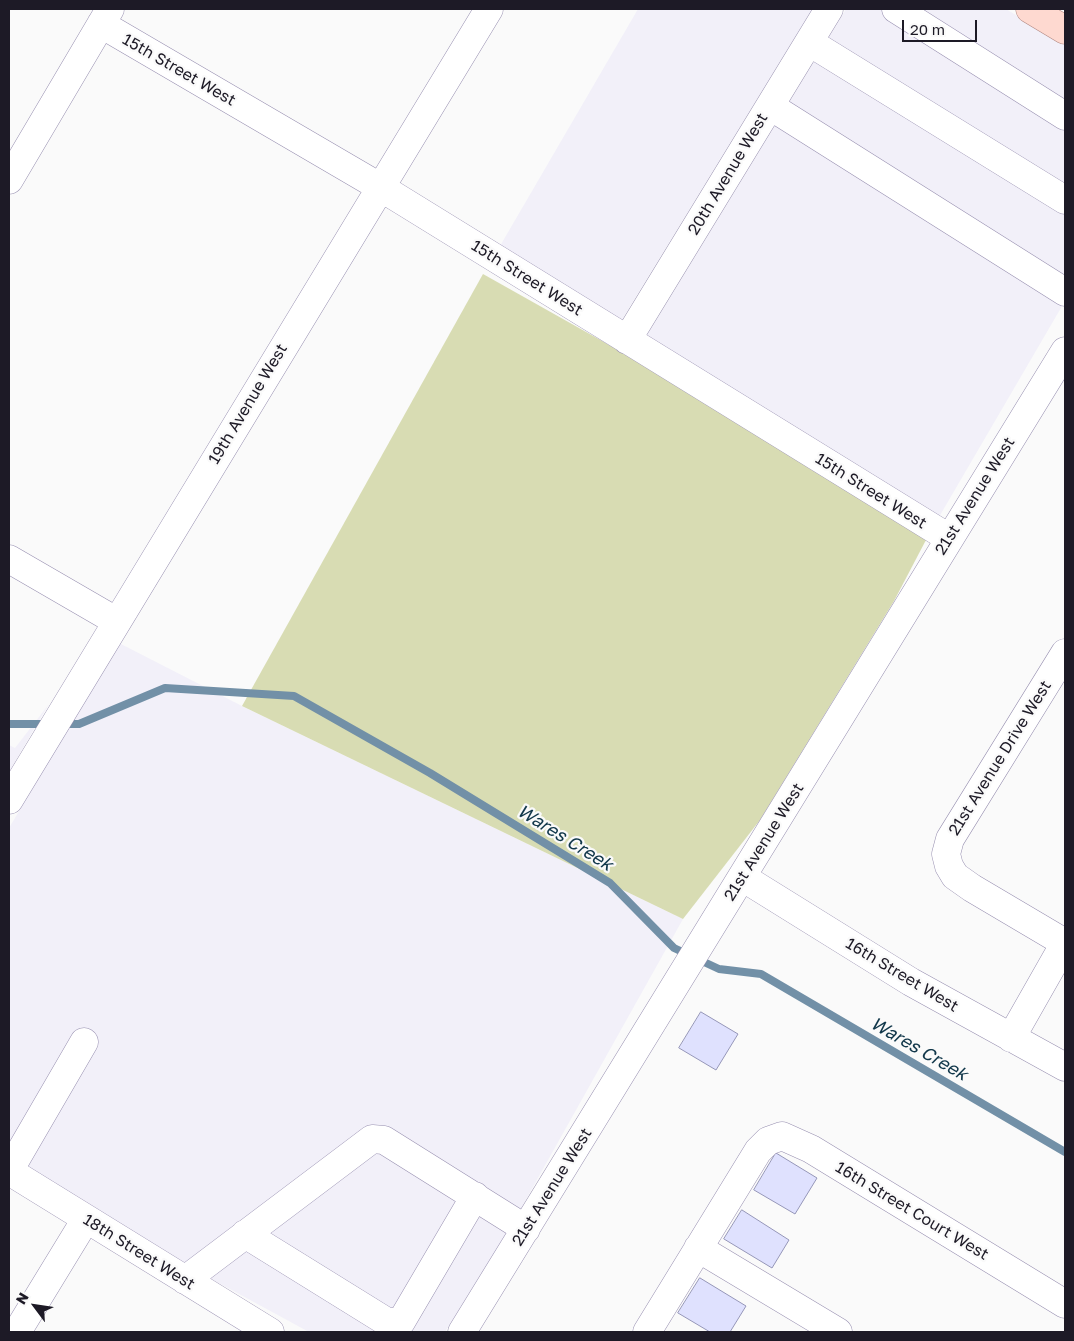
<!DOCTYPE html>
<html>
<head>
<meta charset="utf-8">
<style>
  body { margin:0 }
  #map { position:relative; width:1074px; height:1341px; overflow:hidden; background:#fafafa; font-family:"Golos Text",sans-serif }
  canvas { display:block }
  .frame { position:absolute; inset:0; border:10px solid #1d1a26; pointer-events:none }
  .north { position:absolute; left:10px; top:1281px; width:50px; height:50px; -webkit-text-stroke:4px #fafafa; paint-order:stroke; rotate:301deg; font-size:14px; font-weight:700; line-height:20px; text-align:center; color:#1d1a26 }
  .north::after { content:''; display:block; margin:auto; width:18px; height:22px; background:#1d1a26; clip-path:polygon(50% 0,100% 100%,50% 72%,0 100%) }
  .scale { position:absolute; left:902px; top:20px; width:75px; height:22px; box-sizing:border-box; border:2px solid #1d1a26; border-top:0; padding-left:6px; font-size:15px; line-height:18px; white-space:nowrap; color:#1d1a26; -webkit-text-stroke:4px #fafafa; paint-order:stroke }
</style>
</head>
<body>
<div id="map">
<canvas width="1074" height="1341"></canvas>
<div class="frame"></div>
<div class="north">N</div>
<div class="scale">20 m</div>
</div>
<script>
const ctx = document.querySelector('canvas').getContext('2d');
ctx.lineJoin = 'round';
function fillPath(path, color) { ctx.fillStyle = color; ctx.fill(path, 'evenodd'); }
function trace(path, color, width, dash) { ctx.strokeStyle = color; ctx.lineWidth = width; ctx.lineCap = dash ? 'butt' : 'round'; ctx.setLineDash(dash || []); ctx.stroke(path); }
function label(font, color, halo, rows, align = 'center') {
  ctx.font = font + ' "Golos Text",sans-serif'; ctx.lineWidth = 4.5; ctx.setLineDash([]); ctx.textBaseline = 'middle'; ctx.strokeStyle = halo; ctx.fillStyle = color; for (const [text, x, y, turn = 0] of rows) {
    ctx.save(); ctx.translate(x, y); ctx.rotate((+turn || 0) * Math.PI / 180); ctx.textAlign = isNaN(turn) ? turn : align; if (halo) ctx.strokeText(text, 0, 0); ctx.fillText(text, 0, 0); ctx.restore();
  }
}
fillPath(new Path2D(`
  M 638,9 L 812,9 L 621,321 L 500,246 Z
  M 846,9 L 1006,9 L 1065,45 L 1065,301 L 939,517 L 646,337 Z
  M 119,643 L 242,706 L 683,919 L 515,1219 L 445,1332 L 309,1332 L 182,1263 L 9,1156 L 9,828 Z
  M 49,704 L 34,729 L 9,772 L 9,745 L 15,748 Z`), '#f2f0f9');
fillPath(new Path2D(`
  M 483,274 L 611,346 L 926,540 L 894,601 L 760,820 L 683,919 L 242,706 Z`), '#d8dcb3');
trace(new Path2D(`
  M 9,724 L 48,724
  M 62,724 L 79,724 L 165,688 L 294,696 L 430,773 L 610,883 L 674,948 L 719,969 L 761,974 L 1065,1152`), '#7290a7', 8);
const building = new Path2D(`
  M 701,1012 L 738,1034 L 716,1070 L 679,1048 Z
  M 776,1153 L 817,1178 L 795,1214 L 754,1190 Z
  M 742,1210 L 789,1240 L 772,1268 L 724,1239 Z
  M 700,1278 L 746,1306 L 730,1332 L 710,1332 L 678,1313 Z`);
fillPath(building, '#dfe1fe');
trace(building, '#9596b8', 1);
const minor = new Path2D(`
  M 896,9 L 1065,116
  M 101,24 L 380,187 L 949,538
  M 809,42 L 1065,200
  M 770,106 L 1065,292
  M 9,180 L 110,9
  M 627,340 L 829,9
  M 9,559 L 116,621
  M 9,800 L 489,9
  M 742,877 L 911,982 L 1065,1067
  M 1065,943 L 972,888 L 955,876 L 949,866 L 946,854 L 950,839 L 1065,653
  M 1011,1038 L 1065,943
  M 9,1171 L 270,1332
  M 9,1171 L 84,1042
  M 245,1234 L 387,1322 L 401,1322 L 475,1196
  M 698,1248 L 838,1332
  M 185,1280 L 372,1139 L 384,1140 L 526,1229
  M 17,1332 L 86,1219
  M 462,1332 L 1065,351
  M 647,1332 L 758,1151 L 768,1141 L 782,1136 L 811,1149 L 1065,1304`);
const major = new Path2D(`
  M 1030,9 L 1065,30`);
trace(minor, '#978fb0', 29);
trace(major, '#af8680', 29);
trace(minor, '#fff', 28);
trace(major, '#fed9d0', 28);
label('16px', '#1d1a26', '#fafafa', [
  ["15th Street West",179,70,30],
  ["20th Avenue West",728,174,-59],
  ["15th Street West",527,278,32],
  ["19th Avenue West",248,404,-59],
  ["15th Street West",871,491,32],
  ["21st Avenue West",975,496,-58],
  ["21st Avenue Drive West",1000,758,-58],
  ["21st Avenue West",764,842,-58],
  ["16th Street West",902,975,31],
  ["21st Avenue West",552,1187,-58],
  ["16th Street Court West",912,1211,31],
  ["18th Street West",139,1252,32]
]);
label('italic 18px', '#11374a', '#fafafa', [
  ["Wares Creek",565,838,32],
  ["Wares Creek",919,1049,30]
]);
</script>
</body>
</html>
